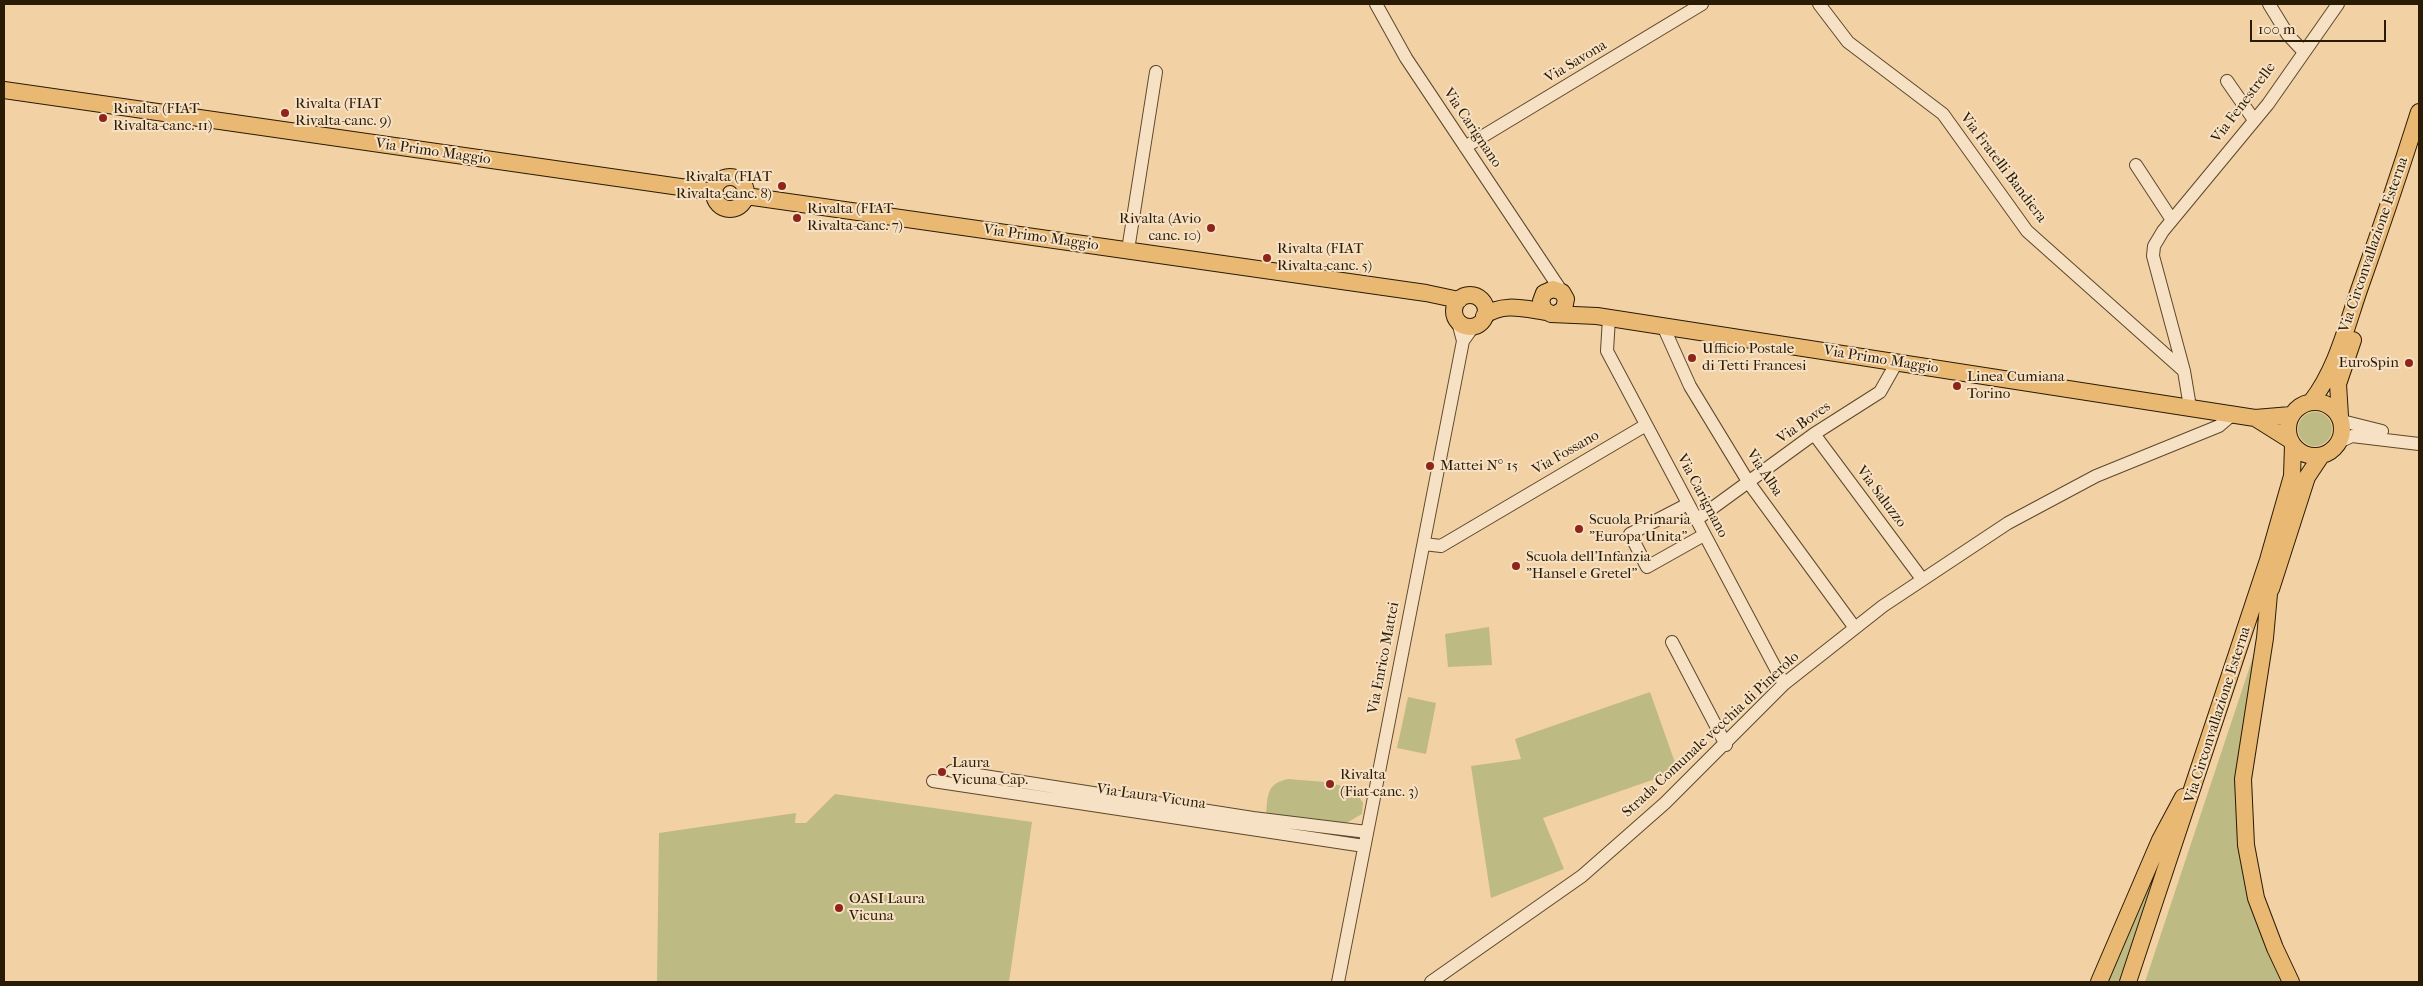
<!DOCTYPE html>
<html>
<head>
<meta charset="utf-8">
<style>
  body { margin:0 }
  #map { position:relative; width:2423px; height:986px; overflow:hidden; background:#f2d1a5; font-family:"IM FELL French Canon",serif }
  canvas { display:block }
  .frame { position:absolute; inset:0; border:5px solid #2a1b04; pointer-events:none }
  .scale { position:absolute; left:2250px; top:20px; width:136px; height:22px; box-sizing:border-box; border:2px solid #2a1b04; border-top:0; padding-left:6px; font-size:15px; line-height:18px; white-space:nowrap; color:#2a1b04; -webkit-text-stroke:4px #f7e1c4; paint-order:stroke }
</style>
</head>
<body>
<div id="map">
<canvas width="2423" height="986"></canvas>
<div class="frame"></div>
<div class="scale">100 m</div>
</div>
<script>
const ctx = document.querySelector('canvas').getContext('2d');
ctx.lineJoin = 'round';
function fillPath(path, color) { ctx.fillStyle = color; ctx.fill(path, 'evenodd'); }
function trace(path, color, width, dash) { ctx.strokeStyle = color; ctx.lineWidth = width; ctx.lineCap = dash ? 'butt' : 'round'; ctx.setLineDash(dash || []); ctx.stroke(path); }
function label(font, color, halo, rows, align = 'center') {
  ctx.font = font + ' "IM FELL French Canon",serif'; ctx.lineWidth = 4; ctx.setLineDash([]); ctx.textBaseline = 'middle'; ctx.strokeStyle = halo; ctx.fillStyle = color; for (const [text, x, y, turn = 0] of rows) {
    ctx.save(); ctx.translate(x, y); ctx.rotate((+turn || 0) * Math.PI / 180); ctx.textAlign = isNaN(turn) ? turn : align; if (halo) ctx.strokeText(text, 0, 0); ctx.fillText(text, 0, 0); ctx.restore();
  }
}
fillPath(new Path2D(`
  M2298 429a17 17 0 1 1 34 0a17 17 0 1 1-34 0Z
  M 1489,627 L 1492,665 L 1448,667 L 1445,634 Z
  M 2256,648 L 2236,778 L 2284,982 L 2145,982 Z
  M 1650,692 L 1678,771 L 1543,818 L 1564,869 L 1491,898 L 1471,766 L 1521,759 L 1515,739 Z
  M 1408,697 L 1436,703 L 1426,754 L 1397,748 Z
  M 1289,779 C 1313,782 1351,779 1363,803 L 1362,814 L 1341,826 L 1266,815 C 1268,795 1266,783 1289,779 Z
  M 835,794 L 1032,822 L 1009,982 L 657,982 L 659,833 L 796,813 L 795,823 L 806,823 Z
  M 2157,861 L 2162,864 L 2121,982 L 2106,982 Z`), '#beba83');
const minor = new Path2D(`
  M 1376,4 L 1406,58 L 1562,292
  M 1819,4 L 1848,42 L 1943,114 L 2027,231 L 2184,371
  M 2269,4 L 2288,35 L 2303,51
  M 2227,81 L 2254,120
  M 1465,147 L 1702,4
  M 2136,165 L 2172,220
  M 1128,250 L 1156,72
  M 1609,318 L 1607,351 L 1784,684
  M 1458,322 L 1463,341
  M 1663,326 L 1690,386 L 1749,483 L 1855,628
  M 2190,407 L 2184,371 L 2153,256 L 2154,246 L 2163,231 L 2268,104 L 2338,4
  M 2342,421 L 2382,431
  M 1814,434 L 1922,579
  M 2339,442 L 2352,436 L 2419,444
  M 1688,504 L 1630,534 L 1647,567 L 1704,535
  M 1696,520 L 1814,434 L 1880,392 L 1897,362
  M 1424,544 L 1441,546 L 1646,425
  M 1672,642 L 1726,745
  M 952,771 L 1253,818 L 1367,832
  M 933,781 L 1364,846
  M 1338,982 L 1463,341 L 1473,327
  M 1431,982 L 1582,876 L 1665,803 L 1784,684 L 1883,606 L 2008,523 L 2096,476 L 2219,426 L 2233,414`);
const major = new Path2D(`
  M 4,90 L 715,192
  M714 193a16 16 0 1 1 32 0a16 16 0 1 1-32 0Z
  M 746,196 L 1426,293 L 1459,300
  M1454 311a16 16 0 1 1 32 0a16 16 0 1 1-32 0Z
  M 1556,314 L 1564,309 L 1566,299 L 1562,292 L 1553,289 L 1544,293 L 1541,301 L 1544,310 L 1551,314 L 1597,316 L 2255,418 L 2291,415
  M 1484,316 C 1503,302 1525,309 1547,312
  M2288 429a27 27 0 1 1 54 0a27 27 0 1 1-54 0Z
  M 2311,402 C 2336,370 2346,328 2359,290 C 2380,231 2400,172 2419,112
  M 2340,416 L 2338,384 L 2353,340
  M 2255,418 L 2290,440
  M 2271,589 L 2307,477 L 2321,456
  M 2269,594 L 2265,638 L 2243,779 L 2246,845 L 2256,898 L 2275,948 L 2291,982
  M 2099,982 L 2160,840 L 2183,797
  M 2128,982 L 2268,560 L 2292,476 L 2293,445`);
trace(minor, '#5c482c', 14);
trace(major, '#2a1b04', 18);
trace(minor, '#f7e1c4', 12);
trace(major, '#e9b872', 16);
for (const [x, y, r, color] of [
  [285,113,5,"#8f2418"],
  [103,118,5,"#8f2418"],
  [782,186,5,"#8f2418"],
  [797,218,5,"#8f2418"],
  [1211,228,5,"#8f2418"],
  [1267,258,5,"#8f2418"],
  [1692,358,5,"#8f2418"],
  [2409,363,5,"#8f2418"],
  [1957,386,5,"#8f2418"],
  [1430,466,5,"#8f2418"],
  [1579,529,5,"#8f2418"],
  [1516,566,5,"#8f2418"],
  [942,772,5,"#8f2418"],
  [1330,784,5,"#8f2418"],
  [839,908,5,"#8f2418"]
]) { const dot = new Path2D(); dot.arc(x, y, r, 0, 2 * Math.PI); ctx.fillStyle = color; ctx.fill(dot); trace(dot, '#f7e1c4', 2); }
label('15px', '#2a1b04', '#f7e1c4', [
  ["Via Savona",1576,62,-31],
  ["Via Fenestrelle",2244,103,-53],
  ["Via Carignano",1472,128,56],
  ["Via Primo Maggio",433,152,8],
  ["Via Fratelli Bandiera",2003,168,53],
  ["Via Primo Maggio",1041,238,8],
  ["Via Circonvallazione Esterna",2374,245,-71],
  ["Via Primo Maggio",1881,360,9],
  ["Via Boves",1804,423,-35],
  ["Via Fossano",1566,453,-30],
  ["Via Alba",1764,473,56],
  ["Via Carignano",1702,496,62],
  ["Via Saluzzo",1881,497,53],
  ["Via Enrico Mattei",1384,658,-79],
  ["Via Circonvallazione Esterna",2218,715,-72],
  ["Strada Comunale vecchia di Pinerolo",1711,735,-43],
  ["Via Laura Vicuna",1151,797,8]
]);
label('15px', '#2a1b04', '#f7e1c4', [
  ["Rivalta (FIAT",295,104],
  ["Rivalta-canc. 9)",295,121],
  ["Rivalta (FIAT",113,109],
  ["Rivalta-canc. 11)",113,126],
  ["Rivalta (FIAT",772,177,"right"],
  ["Rivalta-canc. 8)",772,194,"right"],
  ["Rivalta (FIAT",807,209],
  ["Rivalta-canc. 7)",807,226],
  ["Rivalta (Avio",1201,219,"right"],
  ["canc. 10)",1201,236,"right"],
  ["Rivalta (FIAT",1277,249],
  ["Rivalta-canc. 5)",1277,266],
  ["Ufficio Postale",1702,349],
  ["di Tetti Francesi",1702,366],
  ["EuroSpin",2399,363,"right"],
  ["Linea Cumiana",1967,377],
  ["Torino",1967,394],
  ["Mattei N° 15",1440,466],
  ["Scuola Primaria",1589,520],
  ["\"Europa Unita\"",1589,537],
  ["Scuola dell'Infanzia",1526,557],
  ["\"Hansel e Gretel\"",1526,574],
  ["Laura",952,763],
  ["Vicuna Cap.",952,780],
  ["Rivalta",1340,775],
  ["(Fiat-canc. 3)",1340,792],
  ["OASI Laura",849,899],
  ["Vicuna",849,916]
], 'left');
</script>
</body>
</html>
